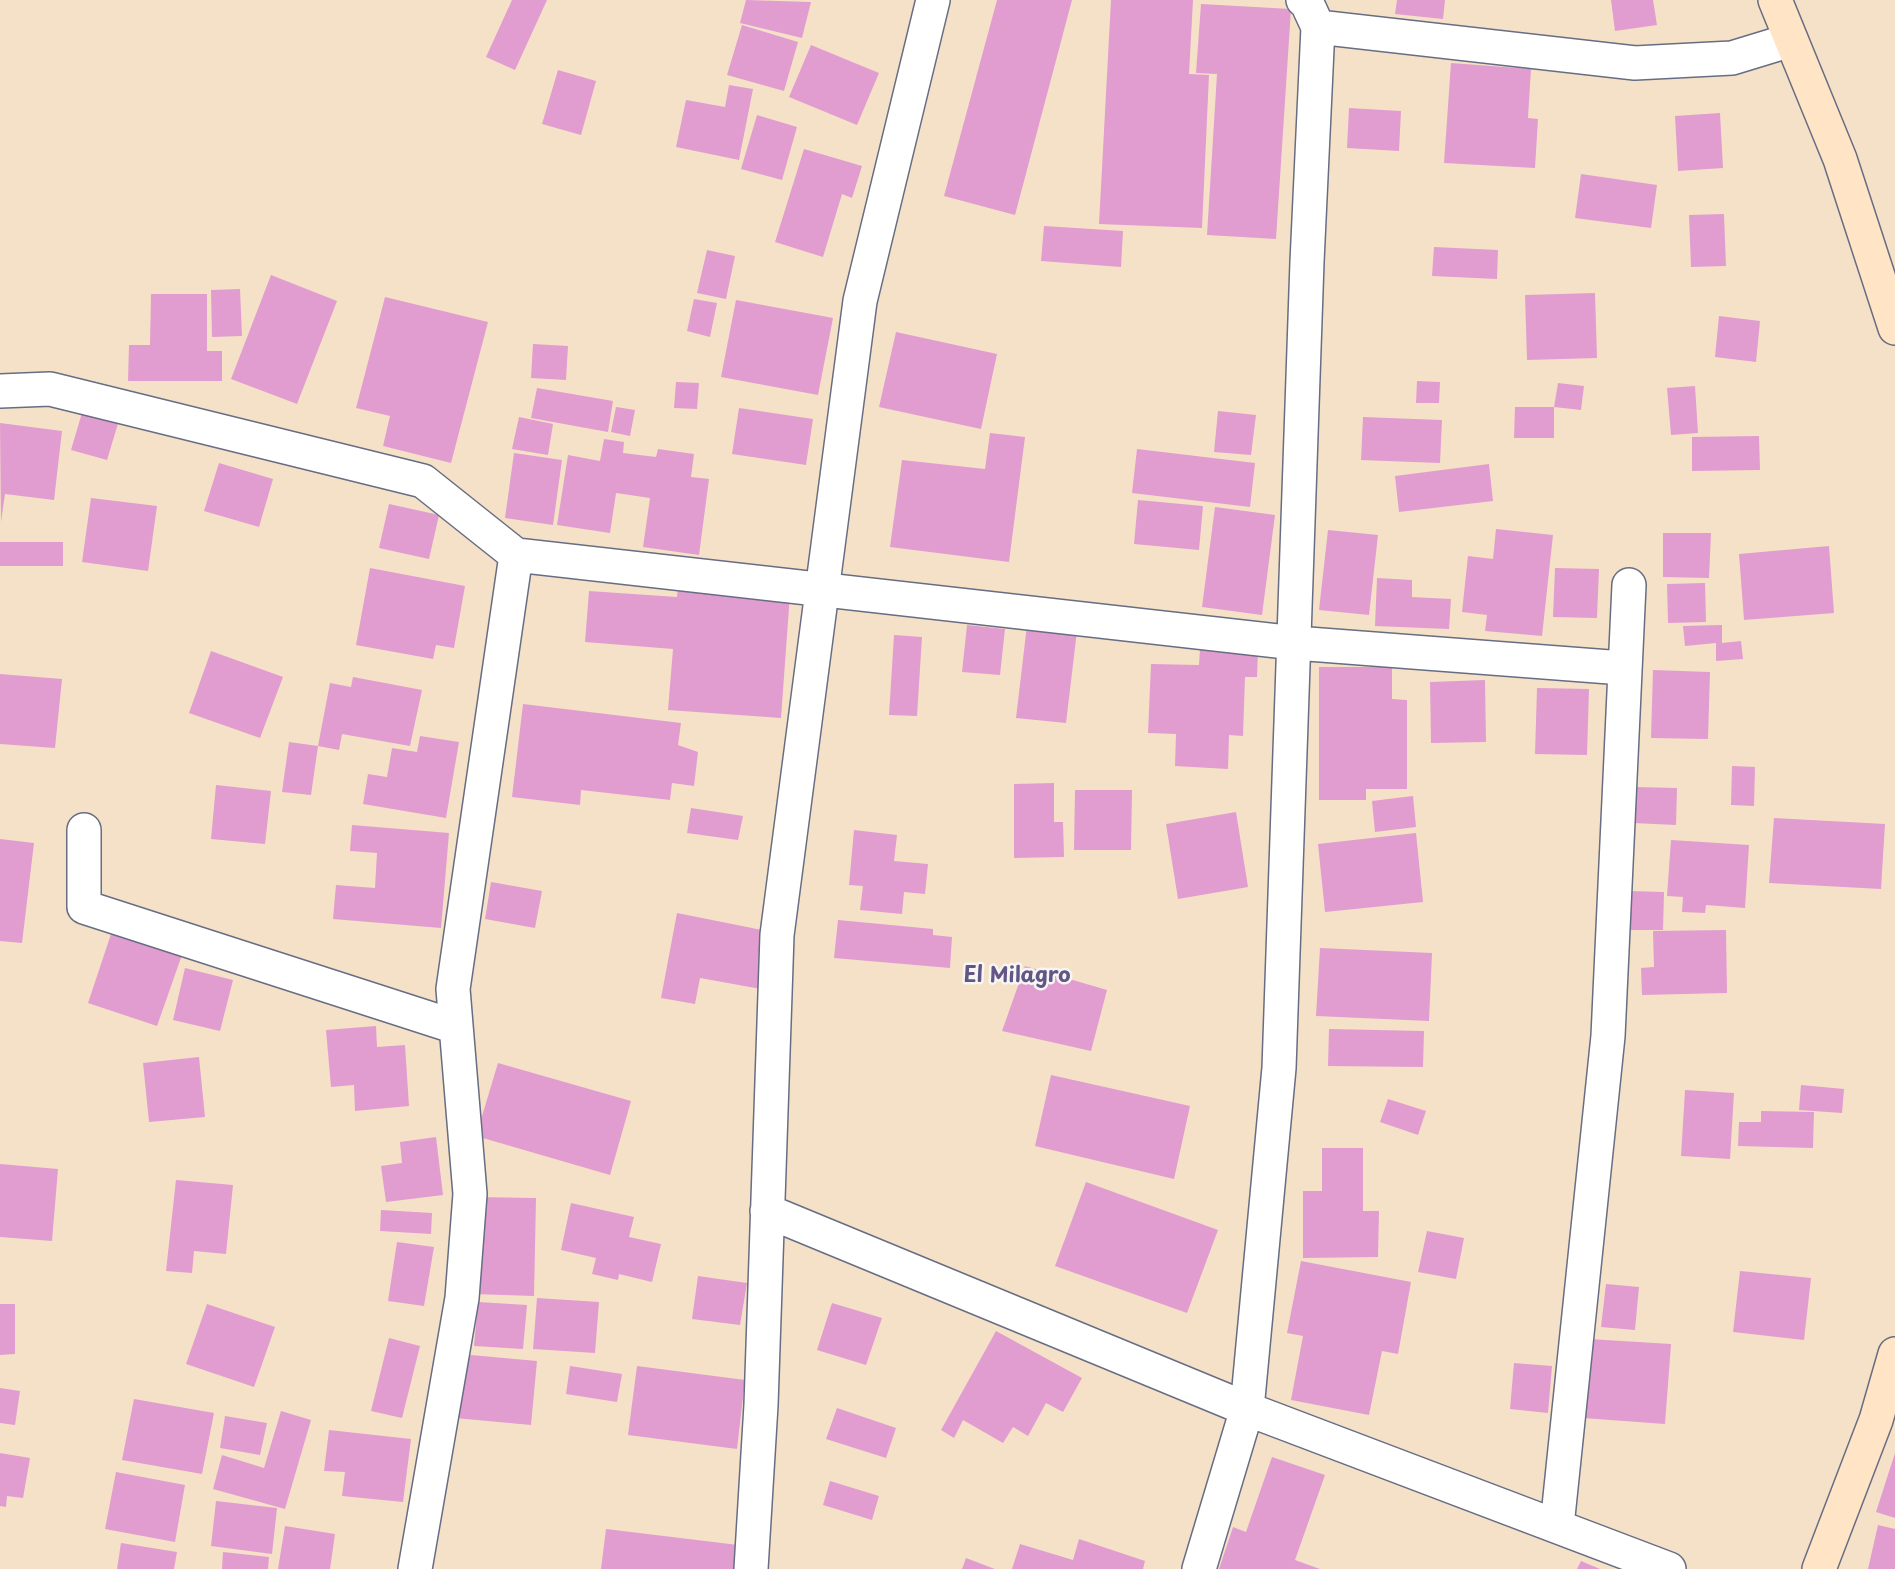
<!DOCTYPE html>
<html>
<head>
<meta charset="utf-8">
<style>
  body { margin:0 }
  canvas { display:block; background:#f4e1c7 }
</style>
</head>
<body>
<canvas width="1895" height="1569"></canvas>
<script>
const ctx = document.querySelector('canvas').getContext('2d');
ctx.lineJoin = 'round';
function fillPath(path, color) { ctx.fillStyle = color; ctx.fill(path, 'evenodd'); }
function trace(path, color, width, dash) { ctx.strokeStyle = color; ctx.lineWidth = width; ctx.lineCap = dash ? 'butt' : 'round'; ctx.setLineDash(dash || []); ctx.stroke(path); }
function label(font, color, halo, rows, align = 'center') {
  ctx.font = font + ' "Playpen Sans",sans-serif'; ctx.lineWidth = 5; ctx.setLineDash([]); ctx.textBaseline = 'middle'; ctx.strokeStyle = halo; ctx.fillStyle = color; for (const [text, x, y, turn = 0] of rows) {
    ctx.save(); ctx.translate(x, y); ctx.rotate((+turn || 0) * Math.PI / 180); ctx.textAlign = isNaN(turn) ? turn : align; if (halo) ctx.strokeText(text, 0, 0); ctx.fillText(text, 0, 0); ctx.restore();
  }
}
fillPath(new Path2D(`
  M 512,0 L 547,0 L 515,70 L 486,57 Z
  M 746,0 L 811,2 L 802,38 L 740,23 Z
  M 997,0 L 1072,0 L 1015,215 L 944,196 Z
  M 1111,0 L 1193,0 L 1189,74 L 1209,75 L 1202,228 L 1099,224 Z
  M 1397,0 L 1445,0 L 1443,19 L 1395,14 Z
  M 1611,0 L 1653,0 L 1657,25 L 1615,31 Z
  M 1201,4 L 1291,9 L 1276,239 L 1207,235 L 1217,74 L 1196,73 Z
  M 742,25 L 798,42 L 784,91 L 727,75 Z
  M 811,45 L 879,73 L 857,125 L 789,97 Z
  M 1451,63 L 1531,69 L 1528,118 L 1538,119 L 1535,168 L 1444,163 Z
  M 558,70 L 596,81 L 581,135 L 542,124 Z
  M 729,85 L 753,89 L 739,160 L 676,147 L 686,100 L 725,107 Z
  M 1349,108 L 1401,111 L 1399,151 L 1347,148 Z
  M 1720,113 L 1723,168 L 1678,171 L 1675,116 Z
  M 757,115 L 797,127 L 782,180 L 741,169 Z
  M 804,149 L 862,166 L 852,198 L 842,194 L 823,257 L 775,242 Z
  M 1581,174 L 1657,185 L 1651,228 L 1575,218 Z
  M 1724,214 L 1726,266 L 1691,267 L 1689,215 Z
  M 1044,226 L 1123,231 L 1121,267 L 1041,261 Z
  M 1434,247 L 1498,250 L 1497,279 L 1432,276 Z
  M 707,250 L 735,256 L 726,299 L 697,293 Z
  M 271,275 L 337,301 L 297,404 L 231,379 Z
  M 240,289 L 242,336 L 212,337 L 211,290 Z
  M 1595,293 L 1597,358 L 1527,360 L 1525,295 Z
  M 151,294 L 207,294 L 207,351 L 222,351 L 222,381 L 128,381 L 129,345 L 150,345 Z
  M 385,297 L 488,322 L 451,463 L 383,446 L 390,416 L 356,408 Z
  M 694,299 L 717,303 L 710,337 L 687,331 Z
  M 736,300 L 833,318 L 818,395 L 721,377 Z
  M 1719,316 L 1760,321 L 1756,362 L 1715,357 Z
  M 896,332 L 997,354 L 981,429 L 879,407 Z
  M 533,344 L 568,346 L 566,380 L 531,378 Z
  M 1417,381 L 1440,382 L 1439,403 L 1416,403 Z
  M 676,382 L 699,383 L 697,409 L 674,408 Z
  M 1558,383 L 1584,386 L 1581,410 L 1554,407 Z
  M 1695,386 L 1698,433 L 1671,435 L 1667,388 Z
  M 537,388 L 613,401 L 608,432 L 531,418 Z
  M 84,406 L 120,417 L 107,460 L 71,450 Z
  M 616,407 L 635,410 L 630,436 L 611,432 Z
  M 1515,407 L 1554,407 L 1554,438 L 1514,438 Z
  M 739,408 L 813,419 L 806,465 L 732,454 Z
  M 1218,411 L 1256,415 L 1251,455 L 1214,452 Z
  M 519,417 L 553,424 L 548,455 L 512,449 Z
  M 1363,417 L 1442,420 L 1440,463 L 1361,460 Z
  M 0,423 L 62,431 L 54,500 L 5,494 L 1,522 Z
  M 990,433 L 1025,437 L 1009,562 L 890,547 L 902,460 L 985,469 Z
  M 1759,436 L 1760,470 L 1692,471 L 1692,437 Z
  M 604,439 L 624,442 L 623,453 L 656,457 L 658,449 L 694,454 L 691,477 L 709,479 L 699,555 L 643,547 L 650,498 L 616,493 L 610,533 L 557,525 L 568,455 L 600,461 Z
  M 1137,449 L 1255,463 L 1250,507 L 1132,493 Z
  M 514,453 L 562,460 L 553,525 L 505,518 Z
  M 219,463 L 273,479 L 259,527 L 204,511 Z
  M 1489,464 L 1493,501 L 1399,512 L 1395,476 Z
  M 91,498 L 157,506 L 148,571 L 82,562 Z
  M 1138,500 L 1203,506 L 1199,550 L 1134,544 Z
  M 389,504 L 439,515 L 429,559 L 379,548 Z
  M 1215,507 L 1275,515 L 1262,615 L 1202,607 Z
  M 1496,529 L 1553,535 L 1542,636 L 1485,631 L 1487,615 L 1462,612 L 1468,556 L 1493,559 Z
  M 1328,530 L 1378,535 L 1369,615 L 1319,610 Z
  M 1663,533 L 1711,533 L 1709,578 L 1663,577 Z
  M 0,542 L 63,542 L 63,566 L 0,566 Z
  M 1829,546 L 1834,613 L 1744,620 L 1739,554 Z
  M 370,568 L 465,586 L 454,648 L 436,645 L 433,659 L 356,645 Z
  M 1555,568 L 1599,569 L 1597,618 L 1553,617 Z
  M 1377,578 L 1412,580 L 1412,597 L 1451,599 L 1449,629 L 1375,626 Z
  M 1705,583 L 1706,622 L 1668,623 L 1667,584 Z
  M 678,586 L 790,594 L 781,718 L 668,710 L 673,649 L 585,642 L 589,591 L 677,597 Z
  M 967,625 L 1005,629 L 1000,675 L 962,672 Z
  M 1027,625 L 1077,631 L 1066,723 L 1016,718 Z
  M 1722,625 L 1722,643 L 1741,641 L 1743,659 L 1716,661 L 1716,643 L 1685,646 L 1683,626 Z
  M 894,635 L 922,637 L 917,716 L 889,715 Z
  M 1200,648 L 1258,650 L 1257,677 L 1245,677 L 1243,736 L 1229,735 L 1228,769 L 1175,766 L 1176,734 L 1148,733 L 1151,664 L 1199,665 Z
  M 211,651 L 283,677 L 260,738 L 189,713 Z
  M 1319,667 L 1392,667 L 1392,699 L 1407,700 L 1407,789 L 1366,789 L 1366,800 L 1319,800 Z
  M 1653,670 L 1710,672 L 1708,739 L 1651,738 Z
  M 0,674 L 62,679 L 55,748 L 0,744 Z
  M 353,677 L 422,690 L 410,746 L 342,734 L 339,750 L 318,746 L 311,795 L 282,792 L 289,742 L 318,746 L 330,683 L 351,687 Z
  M 1485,680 L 1486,742 L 1431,743 L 1430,682 Z
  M 1537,688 L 1589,689 L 1587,755 L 1535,754 Z
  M 523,704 L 681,723 L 678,745 L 698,752 L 694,786 L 672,783 L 670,800 L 581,790 L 580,805 L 512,797 Z
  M 420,736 L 459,742 L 446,818 L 363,804 L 368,774 L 387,777 L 392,748 L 417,752 Z
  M 1732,766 L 1755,767 L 1754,806 L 1731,805 Z
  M 1054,783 L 1054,822 L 1063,822 L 1064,857 L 1014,858 L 1014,784 Z
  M 216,785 L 271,791 L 265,844 L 211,839 Z
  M 1635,787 L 1677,788 L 1676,825 L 1633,823 Z
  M 1075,790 L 1132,790 L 1131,850 L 1074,850 Z
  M 1413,796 L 1416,827 L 1375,832 L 1372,801 Z
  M 691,808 L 743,816 L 738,840 L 687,833 Z
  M 1236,812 L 1248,887 L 1178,899 L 1166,824 Z
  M 1774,818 L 1885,824 L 1881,889 L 1769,883 Z
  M 352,825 L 449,833 L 441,928 L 333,919 L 336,885 L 375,888 L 377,853 L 350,851 Z
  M 854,830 L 897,835 L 894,861 L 928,864 L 925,894 L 904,892 L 902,914 L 860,910 L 863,886 L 849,885 Z
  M 1416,833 L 1423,902 L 1325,912 L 1318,844 Z
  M 0,839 L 34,843 L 22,943 L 0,941 Z
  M 1671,840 L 1749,845 L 1745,908 L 1706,905 L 1705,913 L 1682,912 L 1683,897 L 1667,896 Z
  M 491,882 L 542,891 L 535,928 L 485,919 Z
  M 1629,891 L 1664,892 L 1663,930 L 1628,930 Z
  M 677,913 L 772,932 L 761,989 L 700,978 L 695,1004 L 661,998 Z
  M 838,920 L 933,929 L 933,935 L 952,937 L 950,968 L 834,958 Z
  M 113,928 L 183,952 L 157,1026 L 88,1003 Z
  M 1726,930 L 1727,993 L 1642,995 L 1641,968 L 1654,967 L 1653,931 Z
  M 1320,948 L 1432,953 L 1429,1021 L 1316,1016 Z
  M 1025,966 L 1107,990 L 1091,1051 L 1002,1031 Z
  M 185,968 L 233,980 L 220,1031 L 173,1020 Z
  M 376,1026 L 377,1047 L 405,1045 L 409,1106 L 355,1111 L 354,1085 L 331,1087 L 326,1030 Z
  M 1329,1029 L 1424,1031 L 1423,1067 L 1328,1066 Z
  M 199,1057 L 205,1117 L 149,1122 L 143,1063 Z
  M 498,1063 L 631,1101 L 610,1175 L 476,1136 Z
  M 1051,1075 L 1190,1106 L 1174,1179 L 1035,1146 Z
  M 1801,1085 L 1844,1089 L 1842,1113 L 1799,1110 Z
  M 1685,1090 L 1734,1093 L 1730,1159 L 1681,1156 Z
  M 1388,1099 L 1426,1111 L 1418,1135 L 1380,1122 Z
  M 1761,1111 L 1814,1112 L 1813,1148 L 1738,1146 L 1739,1122 L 1761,1122 Z
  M 436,1137 L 443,1195 L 386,1202 L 381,1166 L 402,1163 L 400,1142 Z
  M 1322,1148 L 1363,1148 L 1363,1211 L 1379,1211 L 1378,1257 L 1303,1258 L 1303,1191 L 1322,1191 Z
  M 0,1164 L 58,1169 L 52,1241 L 0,1237 Z
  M 176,1180 L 233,1185 L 226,1254 L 194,1251 L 192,1273 L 166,1271 Z
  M 1086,1182 L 1218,1230 L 1187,1313 L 1055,1266 Z
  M 476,1197 L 536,1198 L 534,1296 L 473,1294 Z
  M 571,1203 L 634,1217 L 629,1237 L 661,1244 L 652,1282 L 619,1274 L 618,1280 L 592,1274 L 596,1258 L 561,1250 Z
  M 381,1210 L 432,1213 L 431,1234 L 380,1231 Z
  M 1427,1231 L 1464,1238 L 1456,1279 L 1418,1272 Z
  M 397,1242 L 434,1247 L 424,1306 L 388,1301 Z
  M 1301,1261 L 1411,1282 L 1398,1354 L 1382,1351 L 1369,1415 L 1291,1400 L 1303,1336 L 1287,1333 Z
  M 1740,1271 L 1811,1278 L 1804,1340 L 1733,1332 Z
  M 698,1276 L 747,1283 L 740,1325 L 692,1319 Z
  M 1606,1284 L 1639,1287 L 1635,1330 L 1601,1327 Z
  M 537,1298 L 599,1302 L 595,1353 L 533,1349 Z
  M 478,1302 L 527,1305 L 523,1349 L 474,1346 Z
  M 832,1303 L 882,1318 L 866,1365 L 817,1350 Z
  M 0,1304 L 15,1304 L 15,1354 L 0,1355 Z
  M 207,1304 L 275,1327 L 254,1387 L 186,1364 Z
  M 996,1331 L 1082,1378 L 1063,1412 L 1046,1403 L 1028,1436 L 1013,1427 L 1003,1443 L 963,1420 L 954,1438 L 941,1430 Z
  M 389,1338 L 420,1346 L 402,1418 L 371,1411 Z
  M 1589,1339 L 1671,1344 L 1665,1424 L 1583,1418 Z
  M 460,1354 L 537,1361 L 531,1425 L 455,1418 Z
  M 1514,1363 L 1552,1366 L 1548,1413 L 1510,1409 Z
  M 570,1366 L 622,1374 L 617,1402 L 566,1394 Z
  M 637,1366 L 745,1380 L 737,1449 L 628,1435 Z
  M 0,1388 L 20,1391 L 15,1425 L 0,1423 Z
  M 134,1399 L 214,1413 L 202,1474 L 122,1460 Z
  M 837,1408 L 896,1428 L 886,1458 L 826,1439 Z
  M 281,1411 L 311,1420 L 285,1509 L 213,1489 L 222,1455 L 264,1468 Z
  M 225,1416 L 267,1423 L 260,1455 L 220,1448 Z
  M 329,1430 L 411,1439 L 403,1502 L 342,1496 L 345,1472 L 324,1471 Z
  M 0,1453 L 30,1458 L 23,1498 L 7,1496 L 6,1507 L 0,1506 Z
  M 1895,1453 L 1895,1518 L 1876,1512 Z
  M 1272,1457 L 1325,1475 L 1295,1560 L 1320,1569 L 1219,1569 L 1233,1527 L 1246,1532 Z
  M 116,1472 L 185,1485 L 175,1542 L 105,1529 Z
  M 830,1481 L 879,1496 L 872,1520 L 823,1505 Z
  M 216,1501 L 277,1508 L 272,1554 L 211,1546 Z
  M 1878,1525 L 1895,1529 L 1895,1569 L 1868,1569 Z
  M 285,1526 L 335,1534 L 330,1569 L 278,1569 Z
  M 606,1529 L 738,1545 L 735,1569 L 601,1569 Z
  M 1079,1539 L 1145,1561 L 1143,1569 L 1012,1569 L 1020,1544 L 1073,1560 Z
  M 121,1543 L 177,1552 L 174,1569 L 117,1569 Z
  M 223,1552 L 269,1557 L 268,1569 L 222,1569 Z
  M 966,1558 L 995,1569 L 962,1569 Z
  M 1581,1561 L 1600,1569 L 1577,1569 Z`), '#e29dd0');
const minor = new Path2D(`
  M 1318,27 L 1635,63 L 1732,58 L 1791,40
  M 0,391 L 50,389 L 423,481 L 516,555 L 1295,643 L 1623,668
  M 84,830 L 84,907 L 456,1027
  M 767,1211 L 1247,1409 L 1669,1569
  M 1557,1526 L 1608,1036 L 1629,585
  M 415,1569 L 462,1298 L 470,1194 L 453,989 L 516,555
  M 751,1569 L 761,1405 L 777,935 L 860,301 L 933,0
  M 1199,1569 L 1247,1409 L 1279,1068 L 1307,262 L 1318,27 L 1306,1 L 1303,0`);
const secondary = new Path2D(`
  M 1775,0 L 1840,159 L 1895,328
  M 1819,1569 L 1876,1420 L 1895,1354`);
trace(minor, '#676d83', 36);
trace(secondary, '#676d83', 36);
trace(minor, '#fff', 33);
trace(secondary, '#ffe4c6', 33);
label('bold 21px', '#615686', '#f6f6f2', [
  ["El Milagro",1017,976]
]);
</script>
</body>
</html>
